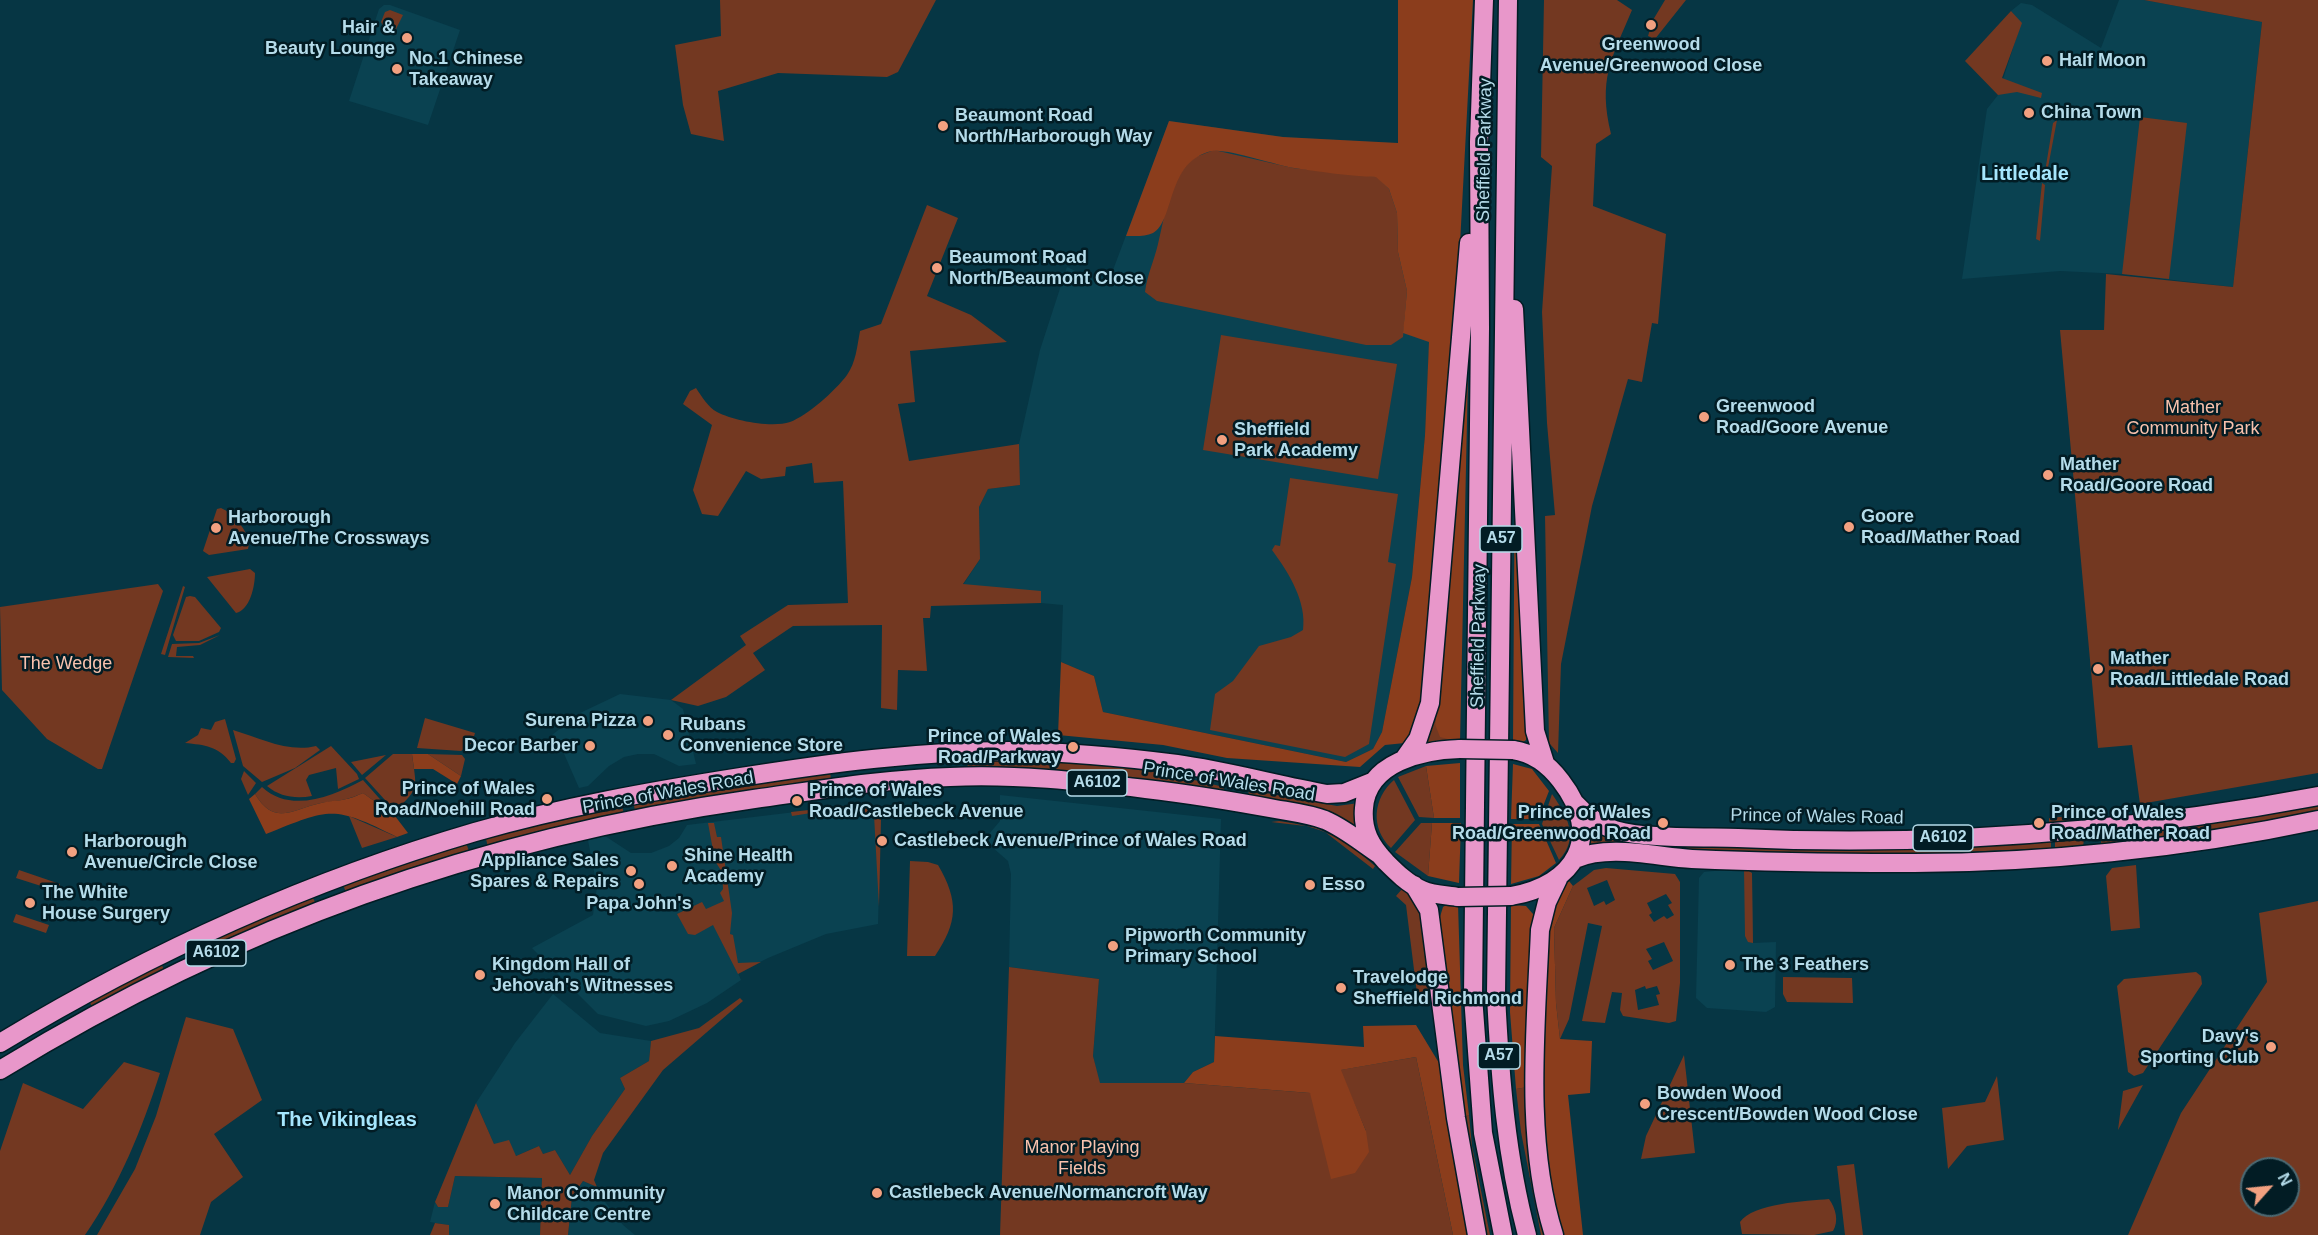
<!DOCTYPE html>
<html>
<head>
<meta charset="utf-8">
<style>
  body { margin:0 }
  #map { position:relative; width:2318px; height:1235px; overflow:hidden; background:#063644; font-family:Helvetica,sans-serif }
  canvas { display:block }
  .north { position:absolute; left:2240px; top:1157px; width:60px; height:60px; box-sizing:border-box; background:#021c24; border:2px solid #4a6973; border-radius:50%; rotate:63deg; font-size:16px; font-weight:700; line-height:24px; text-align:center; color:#b5dcea }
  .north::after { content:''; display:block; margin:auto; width:21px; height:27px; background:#f2a080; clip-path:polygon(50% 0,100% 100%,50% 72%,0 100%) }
</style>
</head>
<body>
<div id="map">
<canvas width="2318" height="1235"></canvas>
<div class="north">N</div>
</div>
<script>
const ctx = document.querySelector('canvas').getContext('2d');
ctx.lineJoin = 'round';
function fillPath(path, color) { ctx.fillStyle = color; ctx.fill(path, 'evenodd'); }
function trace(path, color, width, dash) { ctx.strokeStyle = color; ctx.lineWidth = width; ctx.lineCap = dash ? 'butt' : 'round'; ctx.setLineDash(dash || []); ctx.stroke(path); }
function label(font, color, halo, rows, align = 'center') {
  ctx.font = font + ' Helvetica,sans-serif'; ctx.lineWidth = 5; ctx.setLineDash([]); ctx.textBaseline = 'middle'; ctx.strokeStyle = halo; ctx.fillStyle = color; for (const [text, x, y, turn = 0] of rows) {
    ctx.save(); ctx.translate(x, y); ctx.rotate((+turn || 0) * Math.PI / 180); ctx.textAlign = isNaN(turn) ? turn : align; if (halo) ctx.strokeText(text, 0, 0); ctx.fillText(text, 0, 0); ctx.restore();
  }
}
fillPath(new Path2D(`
  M 2119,0 L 2144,0 L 2262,22 L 2233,287 L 2122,274 L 2060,271 L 1962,279 L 1987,109 L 1998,95 L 2021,23 L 2011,11 L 2021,3 L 2032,5 L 2101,48 Z
  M 384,5 L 390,5 L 460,30 L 428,125 L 349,101 L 379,9 Z
  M 1169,121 L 1283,137 L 1392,143 L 1430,330 L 1425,435 L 1412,577 L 1382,732 L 1373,749 L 1346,762 L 1103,712 L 1094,676 L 1061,662 L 1063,605 L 1041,603 L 1041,592 L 963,585 L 980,559 L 979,507 L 988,489 L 1020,485 L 1019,444 L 1040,350 L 1067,267 L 1107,286 Z
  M 620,694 L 671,700 L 683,709 L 696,764 L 679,766 L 654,754 L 638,754 L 624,757 L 609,766 L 588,786 L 579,788 L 562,749 L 552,735 L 580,713 Z
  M 1000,795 L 1221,819 L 1214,1062 L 1193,1072 L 1184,1083 L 1099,1083 L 1093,1056 L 1099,979 L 1009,967 L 1011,874 L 1008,861 L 984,840 L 1000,821 Z
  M 862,804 L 881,819 L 878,924 L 826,934 L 768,958 L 738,973 L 741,980 L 707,1003 L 669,1021 L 646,1026 L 598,1014 L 532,948 L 593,915 L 597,887 L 587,835 L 602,834 L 631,853 L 651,853 L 669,846 L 679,838 L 687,825 Z
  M 1744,868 L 1752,873 L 1753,943 L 1776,942 L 1775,1007 L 1766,1012 L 1707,1008 L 1696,998 L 1699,878 L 1704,872 Z
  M 553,994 L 600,1033 L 651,1041 L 649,1061 L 620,1078 L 625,1089 L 592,1136 L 570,1175 L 555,1150 L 543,1154 L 539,1146 L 516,1156 L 494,1144 L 476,1103 L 515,1043 Z
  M 455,1176 L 542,1178 L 540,1235 L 449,1235 L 448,1225 L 430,1222 L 435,1202 L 438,1207 L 448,1207 Z
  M 583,1181 L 597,1187 L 602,1198 L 623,1225 L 635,1235 L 568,1235 L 572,1197 Z`), '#0a4251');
fillPath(new Path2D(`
  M 720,0 L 936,0 L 898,72 L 887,77 L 778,73 L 718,91 L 724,141 L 691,134 L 683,105 L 675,45 L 721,36 Z
  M 1544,0 L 1617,0 L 1632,10 C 1611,60 1598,79 1611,134 L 1596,144 L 1593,206 L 1666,234 L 1658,324 L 1652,323 L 1642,382 L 1628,379 L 1592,506 L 1561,664 L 1558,753 L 1549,743 L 1545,516 L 1555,515 L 1547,423 L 1542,312 L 1552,166 L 1541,157 Z
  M 1665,0 L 1686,0 L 1655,39 L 1648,36 L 1653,20 Z
  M 2144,0 L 2318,0 L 2318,773 L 2140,804 L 2132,745 L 2098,748 L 2060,330 L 2104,330 L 2106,274 L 2233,287 L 2262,22 Z
  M 390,10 L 403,15 L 394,33 L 386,31 L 381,22 L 385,12 Z
  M 2011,11 L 2022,23 L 2002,78 L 2042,93 L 2041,98 L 2017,92 L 1998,95 L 1965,61 Z
  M 2140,117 L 2187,123 L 2169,279 L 2122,274 Z
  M 2057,120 L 2046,178 L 2044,178 L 2053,123 Z
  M 1214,150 L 1293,168 L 1377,177 L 1389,189 L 1397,213 L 1398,252 L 1407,291 L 1403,337 L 1391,345 L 1366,345 L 1157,301 L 1145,292 C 1147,275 1154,261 1158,244 C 1165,215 1169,180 1193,159 C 1198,155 1208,153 1214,150 Z
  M 2042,183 L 2045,185 L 2040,241 L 2036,239 Z
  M 927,205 L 958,218 L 927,296 L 971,315 L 1007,342 L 910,351 L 915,402 L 898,404 L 909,461 L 1019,444 L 1020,485 L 988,489 L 979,507 L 980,559 L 963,584 L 1041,591 L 1041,603 L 931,606 L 930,618 L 923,618 L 927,671 L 898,670 L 897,710 L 881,708 L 882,625 L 793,626 L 753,653 L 765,670 L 726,697 L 698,706 L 671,700 L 746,645 L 740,636 L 788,605 L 848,603 L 843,481 L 814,483 L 812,463 L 786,467 L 785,476 L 761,479 L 746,471 L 718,516 L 702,514 L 693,490 L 712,425 L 683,404 L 690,391 L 696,388 C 702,397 708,407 717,412 C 734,421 772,428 790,422 C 807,416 836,390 847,375 C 856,362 857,347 860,331 L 881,324 Z
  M 1221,335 L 1397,364 L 1378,479 L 1203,450 Z
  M 1290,478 L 1398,494 L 1388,562 L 1396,564 L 1369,744 L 1345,757 L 1210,730 L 1215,694 L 1233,681 L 1259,646 L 1291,637 L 1303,630 C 1307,602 1289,573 1272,550 L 1275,545 L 1280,546 Z
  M 221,508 C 233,513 253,535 248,549 L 209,555 L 203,551 L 217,509 Z
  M 250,569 L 255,573 C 255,586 250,610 236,613 L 207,577 Z
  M 158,584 L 163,591 L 102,769 L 98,769 L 47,739 L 2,690 L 0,607 Z
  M 183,586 L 185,587 L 165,655 L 161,654 Z
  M 190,596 L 195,597 L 221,628 L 219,632 L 199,641 L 176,641 L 173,635 L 186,597 Z
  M 220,635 L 200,645 L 177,647 L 176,656 L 193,656 L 194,658 L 168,657 L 172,644 L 199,643 Z
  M 1437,712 L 1435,724 L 1454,742 L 1422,748 Z
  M 425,718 L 475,733 L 472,743 L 461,751 L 417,748 Z
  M 225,719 L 236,759 L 234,763 L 231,763 C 218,746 205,745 185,743 L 198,735 L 201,728 L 211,730 L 215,722 Z
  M 233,730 C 260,738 288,753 316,746 L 320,750 L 295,768 L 262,782 L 243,766 Z
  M 331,746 L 357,774 L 359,779 L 338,789 L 336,768 L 309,775 L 306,780 L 312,796 C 296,799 280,797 267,786 Z
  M 393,754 L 412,754 C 416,788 421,787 395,811 L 365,778 Z
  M 428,754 L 462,755 L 465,759 L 461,776 Z
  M 386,755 L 362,775 L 351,762 Z
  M 967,758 L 1024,758 L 1143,768 L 1224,787 L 1224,792 L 1150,780 L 968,770 Z
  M 1426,766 L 1434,818 L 1419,817 L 1398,777 Z
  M 830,769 L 831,781 L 635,811 L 633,800 Z
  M 244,771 L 256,783 L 248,795 L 241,779 Z
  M 363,780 L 395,816 L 363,793 C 345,801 339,800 321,803 C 292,809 275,827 255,794 L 262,787 C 291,814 333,796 363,780 Z
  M 1394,780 L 1415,820 L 1391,848 C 1370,828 1373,798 1394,780 Z
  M 1249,790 L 1337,806 L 1359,803 L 1359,829 L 1343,819 L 1248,797 Z
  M 1552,794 C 1567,816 1580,837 1559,860 L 1542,824 Z
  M 621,802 L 624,814 L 488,847 L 485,835 Z
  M 2318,803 L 2318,815 L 2151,838 L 2150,828 Z
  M 862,804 L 881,819 L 879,907 L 874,815 L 864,815 L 862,805 L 792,816 L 791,812 Z
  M 2081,815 L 2082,819 L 2078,824 L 2049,824 L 2049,818 Z
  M 349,816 L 397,837 L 362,848 Z
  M 1279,821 C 1323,827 1342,837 1375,866 L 1373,869 L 1325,832 L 1314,827 L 1271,822 Z
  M 708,823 L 714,823 L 717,837 L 721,837 L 732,913 L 730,934 L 733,935 L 738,963 L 761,962 L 738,974 L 713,925 L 695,935 L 688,934 L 677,914 L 702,902 L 706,909 L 724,901 L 720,893 L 723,889 L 722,872 L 715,861 Z
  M 1421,823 L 1432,823 L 1428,876 L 1395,852 Z
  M 1589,828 L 1611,836 L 1634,840 L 1635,845 L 1587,844 Z
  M 2124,831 L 2125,842 L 2101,844 L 2101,833 Z
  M 2076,836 L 2084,839 L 2083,847 L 2055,847 L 2055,838 Z
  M 2051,838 L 2051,848 L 1895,855 L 1808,856 L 1671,848 L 1671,844 Z
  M 465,840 L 469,851 L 346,893 L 342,881 Z
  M 910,861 L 928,862 L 938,865 C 959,901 958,922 935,956 L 907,956 Z
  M 2136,865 L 2140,928 L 2111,931 L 2106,876 L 2112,868 Z
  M 1606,868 L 1675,874 L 1680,882 L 1680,983 L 1676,1021 L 1669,1023 L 1623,1016 L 1620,1010 L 1622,993 L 1612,992 L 1605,1023 L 1582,1021 L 1602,926 L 1588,923 L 1569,1019 L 1560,1039 L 1556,1003 L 1554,928 L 1573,886 L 1594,870 ZM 1607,880 L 1615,900 L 1606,905 L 1604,901 L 1594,906 L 1587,888 ZM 1666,894 L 1672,903 L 1668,905 L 1674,915 L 1667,919 L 1664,916 L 1654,922 L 1649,915 L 1652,913 L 1647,903 ZM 1664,942 L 1673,961 L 1653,970 L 1648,961 L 1652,959 L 1646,949 ZM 1645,986 L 1646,989 L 1657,986 L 1660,994 L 1656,995 L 1659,1005 L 1638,1010 L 1635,990 Z
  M 1744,868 L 1752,873 L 1753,943 L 1748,942 L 1745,936 Z
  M 19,870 L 60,884 L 60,892 L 16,878 Z
  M 1402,889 L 1414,898 L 1420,908 L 1431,991 L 1418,1002 L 1406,905 L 1396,896 Z
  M 311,894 L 316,904 L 197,955 L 191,944 Z
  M 2318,901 L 2318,1235 L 2128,1235 L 2181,1113 L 2267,982 L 2259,913 ZM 2252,1169 L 2288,1169 L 2288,1205 L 2252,1205 Z
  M 16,914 L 49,925 L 46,933 L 13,922 Z
  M 160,961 L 165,972 L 92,1007 L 88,998 Z
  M 1009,967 L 1099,979 L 1093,1056 L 1100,1083 L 1184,1083 L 1310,1093 L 1366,1131 L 1340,1070 L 1416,1057 L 1453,1235 L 1000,1235 Z
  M 2196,972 L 2201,976 L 2202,984 L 2143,1073 L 2134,1076 L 2128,1072 L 2117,986 L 2124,979 Z
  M 1783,977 L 1852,978 L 1853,1003 L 1787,1002 L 1783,994 Z
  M 740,998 L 743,1001 L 663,1070 L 603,1153 L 594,1180 L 597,1187 L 583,1181 L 572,1197 L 568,1235 L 540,1235 L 542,1178 L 455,1176 L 448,1207 L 438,1207 L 435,1202 L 476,1103 L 494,1144 L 509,1140 L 516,1156 L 539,1146 L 543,1154 L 555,1150 L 570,1175 L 592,1136 L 625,1089 L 620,1078 L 649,1061 L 651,1041 L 699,1028 Z
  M 186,1017 L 233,1029 L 262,1100 L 214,1134 L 243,1177 L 211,1202 L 200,1235 L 97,1235 L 135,1169 L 156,1116 Z
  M 1684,1055 L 1695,1153 L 1641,1159 L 1646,1136 Z
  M 124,1062 L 160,1073 C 142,1129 119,1186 85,1235 L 0,1235 L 0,1151 L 23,1083 L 83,1109 Z
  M 1997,1076 L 2004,1140 L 1967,1146 L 1948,1169 L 1942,1108 L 1985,1102 Z
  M 2143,1085 L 2118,1130 L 2123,1091 Z
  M 1528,1087 L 1548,1235 L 1541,1235 L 1521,1132 L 1516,1089 Z
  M 1469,1115 L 1472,1146 L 1490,1235 L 1484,1235 L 1465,1117 Z
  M 1854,1164 L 1863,1235 L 1845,1235 L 1837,1166 Z
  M 1829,1199 C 1836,1209 1839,1221 1833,1231 L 1814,1235 L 1742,1234 L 1740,1222 C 1753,1203 1806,1201 1829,1199 Z
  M 435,1223 L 449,1225 L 449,1235 L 430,1235 Z`), '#733821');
fillPath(new Path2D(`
  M 1398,0 L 1473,0 L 1460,244 L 1424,705 L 1416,728 L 1405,743 L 1385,745 L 1360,767 L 1227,758 L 1163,745 L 1058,735 L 1061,662 L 1094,676 L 1103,712 L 1346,762 L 1373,749 L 1382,732 L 1412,577 L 1425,435 L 1429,342 L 1403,333 L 1407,291 L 1398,252 L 1397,213 L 1389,189 L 1376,177 C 1349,176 1321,172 1294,168 C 1276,165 1226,148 1212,151 C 1166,161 1175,221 1153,233 C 1145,237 1135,236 1126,236 L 1169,121 L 1283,137 L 1398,143 Z
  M 1468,375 L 1460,742 L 1440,737 L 1435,724 L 1447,624 L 1465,380 Z
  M 1515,446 L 1527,733 L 1526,740 L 1522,743 L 1513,742 Z
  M 412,754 L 428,754 L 461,776 L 457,784 L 433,769 L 414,769 Z
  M 1460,763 L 1460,818 L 1434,818 L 1426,766 Z
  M 1513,764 L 1532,769 L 1549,791 L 1538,819 L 1511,819 Z
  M 363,793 L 395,816 L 408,833 L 397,837 C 333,805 331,808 266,834 L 249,799 L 255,794 C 275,827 292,809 321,803 C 340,799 344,802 363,793 Z
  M 1432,823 L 1461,823 L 1459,883 L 1428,876 Z
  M 1512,824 L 1539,824 L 1556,863 L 1539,876 L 1511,884 Z
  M 1569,881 L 1573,886 L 1554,928 L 1556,1003 L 1560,1039 L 1592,1041 L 1590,1093 L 1568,1095 L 1583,1235 L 1563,1235 C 1540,1156 1541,1075 1543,993 C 1543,967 1541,922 1553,898 C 1556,892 1564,886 1569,881 Z
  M 1449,903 L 1458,904 L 1463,1065 L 1469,1115 L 1465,1117 L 1439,920 L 1443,907 Z
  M 1511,905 L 1526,906 L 1533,914 L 1528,1087 L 1516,1089 L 1510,1012 Z
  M 1416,1025 L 1439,1063 L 1468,1235 L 1453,1235 L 1416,1057 L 1341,1070 L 1366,1131 L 1369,1152 L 1355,1173 L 1331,1179 L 1310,1093 L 1184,1083 L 1193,1072 L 1214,1062 L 1215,1036 L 1364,1047 L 1363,1026 Z`), '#8b3d1c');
const highway = new Path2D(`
  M 1484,0 L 1479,142 L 1480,328 L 1473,996 L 1483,1133 L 1503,1235
  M 1508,0 L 1496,995 C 1500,1076 1506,1157 1527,1235
  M 1514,309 L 1535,731 L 1545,763
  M 1404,759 L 1418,739 L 1430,703 L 1469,243
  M 1575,803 C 1586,815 1599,825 1615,830 C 1646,839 1704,837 1738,838 C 1932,847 2127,832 2318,796
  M 1575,859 C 1610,844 1656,857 1692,859 C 1762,862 1832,863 1902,863 C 2036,864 2187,848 2318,820
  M 1414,885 L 1429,910 L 1456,1118 L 1477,1235
  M 1511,896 C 1575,885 1604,837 1561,781 C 1549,765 1534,753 1513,750
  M 1458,897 C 1447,895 1433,895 1422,890 C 1408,884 1396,872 1386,862 C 1371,846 1362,831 1364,808 C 1367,762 1423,750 1460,749
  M 0,1043 C 149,953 308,881 475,832 C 562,807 652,791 741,777 C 830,763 920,751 1010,751 C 1065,752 1123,757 1177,764 C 1227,771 1277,785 1327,794 L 1344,793 L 1374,781
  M 0,1070 C 237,925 480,838 754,799 C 819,790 884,779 950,777 C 1015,774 1081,781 1146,789 C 1189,794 1232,801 1275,809 C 1292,812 1309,814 1325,820 C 1344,828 1362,843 1380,855
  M 1554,1235 C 1524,1141 1536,1027 1540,930 L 1547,902 L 1558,879`);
trace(highway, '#021c24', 21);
trace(highway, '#e897ca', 18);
const highwayBridge = new Path2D(`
  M 1460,749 L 1513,750
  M 1458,897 L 1511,896`);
trace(highwayBridge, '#021c24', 21, []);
trace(highwayBridge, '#e897ca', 18);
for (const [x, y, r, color] of [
  [1651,25,6,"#f2a080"],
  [407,38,6,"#f2a080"],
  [2047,61,6,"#f2a080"],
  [397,69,6,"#f2a080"],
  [2029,113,6,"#f2a080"],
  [943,126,6,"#f2a080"],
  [937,268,6,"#f2a080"],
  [1704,417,6,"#f2a080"],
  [1222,440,6,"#f2a080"],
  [2048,475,6,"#f2a080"],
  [1849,527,6,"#f2a080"],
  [216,528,6,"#f2a080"],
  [2098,669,6,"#f2a080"],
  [648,721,6,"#f2a080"],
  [668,735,6,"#f2a080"],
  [590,746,6,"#f2a080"],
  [1073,747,6,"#f2a080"],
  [547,799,6,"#f2a080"],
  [797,801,6,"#f2a080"],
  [1663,823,6,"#f2a080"],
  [2039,823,6,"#f2a080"],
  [882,841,6,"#f2a080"],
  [72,852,6,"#f2a080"],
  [672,866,6,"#f2a080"],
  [631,871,6,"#f2a080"],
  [639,884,6,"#f2a080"],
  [1310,885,6,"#f2a080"],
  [30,903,6,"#f2a080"],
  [1113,946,6,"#f2a080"],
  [1730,965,6,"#f2a080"],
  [480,975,6,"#f2a080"],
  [1341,988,6,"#f2a080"],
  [2271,1047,6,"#f2a080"],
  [1645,1104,6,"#f2a080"],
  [877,1193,6,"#f2a080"],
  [495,1204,6,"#f2a080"]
]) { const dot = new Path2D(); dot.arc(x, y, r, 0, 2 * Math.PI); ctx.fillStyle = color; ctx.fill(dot); trace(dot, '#021c24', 2); }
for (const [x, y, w] of [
  [1501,539,42],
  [1097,783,60],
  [1943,838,60],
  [216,953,60],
  [1499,1056,42]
]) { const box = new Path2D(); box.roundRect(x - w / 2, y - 13, w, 26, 4.5); ctx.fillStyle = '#021c24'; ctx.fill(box); trace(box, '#b5dcea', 1.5); }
label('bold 16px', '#b5dcea', null, [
  ["A57",1501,539],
  ["A6102",1097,783],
  ["A6102",1943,838],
  ["A6102",216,953],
  ["A57",1499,1056]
]);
label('bold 18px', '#b5dcea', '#021c24', [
  ["Hair &",395,28,"right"],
  ["Beauty Lounge",395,49,"right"],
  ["Greenwood",1651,45,"center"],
  ["Avenue/Greenwood Close",1651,66,"center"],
  ["No.1 Chinese",409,59],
  ["Takeaway",409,80],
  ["Half Moon",2059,61],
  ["China Town",2041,113],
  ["Beaumont Road",955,116],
  ["North/Harborough Way",955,137],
  ["Beaumont Road",949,258],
  ["North/Beaumont Close",949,279],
  ["Greenwood",1716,407],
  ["Road/Goore Avenue",1716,428],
  ["Sheffield",1234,430],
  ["Park Academy",1234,451],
  ["Mather",2060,465],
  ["Road/Goore Road",2060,486],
  ["Goore",1861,517],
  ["Road/Mather Road",1861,538],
  ["Harborough",228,518],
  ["Avenue/The Crossways",228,539],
  ["Mather",2110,659],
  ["Road/Littledale Road",2110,680],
  ["Surena Pizza",636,721,"right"],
  ["Rubans",680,725],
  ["Convenience Store",680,746],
  ["Prince of Wales",1061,737,"right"],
  ["Road/Parkway",1061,758,"right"],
  ["Decor Barber",578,746,"right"],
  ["Prince of Wales",535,789,"right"],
  ["Road/Noehill Road",535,810,"right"],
  ["Prince of Wales",809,791],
  ["Road/Castlebeck Avenue",809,812],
  ["Prince of Wales",1651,813,"right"],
  ["Road/Greenwood Road",1651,834,"right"],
  ["Prince of Wales",2051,813],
  ["Road/Mather Road",2051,834],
  ["Castlebeck Avenue/Prince of Wales Road",894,841],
  ["Harborough",84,842],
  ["Avenue/Circle Close",84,863],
  ["Shine Health",684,856],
  ["Academy",684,877],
  ["Appliance Sales",619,861,"right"],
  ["Spares & Repairs",619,882,"right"],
  ["Esso",1322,885],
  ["The White",42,893],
  ["House Surgery",42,914],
  ["Papa John's",639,904,"center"],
  ["Pipworth Community",1125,936],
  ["Primary School",1125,957],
  ["Kingdom Hall of",492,965],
  ["Jehovah's Witnesses",492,986],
  ["The 3 Feathers",1742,965],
  ["Travelodge",1353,978],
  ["Sheffield Richmond",1353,999],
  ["Davy's",2259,1037,"right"],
  ["Sporting Club",2259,1058,"right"],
  ["Bowden Wood",1657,1094],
  ["Crescent/Bowden Wood Close",1657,1115],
  ["Castlebeck Avenue/Normancroft Way",889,1193],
  ["Manor Community",507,1194],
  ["Childcare Centre",507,1215]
], 'left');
label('18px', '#b5dcea', '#021c24', [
  ["Sheffield Parkway",1485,150,-89],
  ["Sheffield Parkway",1479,636,-89],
  ["Prince of Wales Road",1229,782,9],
  ["Prince of Wales Road",668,793,-10],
  ["Prince of Wales Road",1817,817,1]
]);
label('18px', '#f9c2ad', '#021c24', [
  ["Mather",2193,408],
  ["Community Park",2193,429],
  ["The Wedge",66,664],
  ["Manor Playing",1082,1148],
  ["Fields",1082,1169]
]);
label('bold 20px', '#a6e6fd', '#021c24', [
  ["Littledale",2025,174],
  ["The Vikingleas",347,1120]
]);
</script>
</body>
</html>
